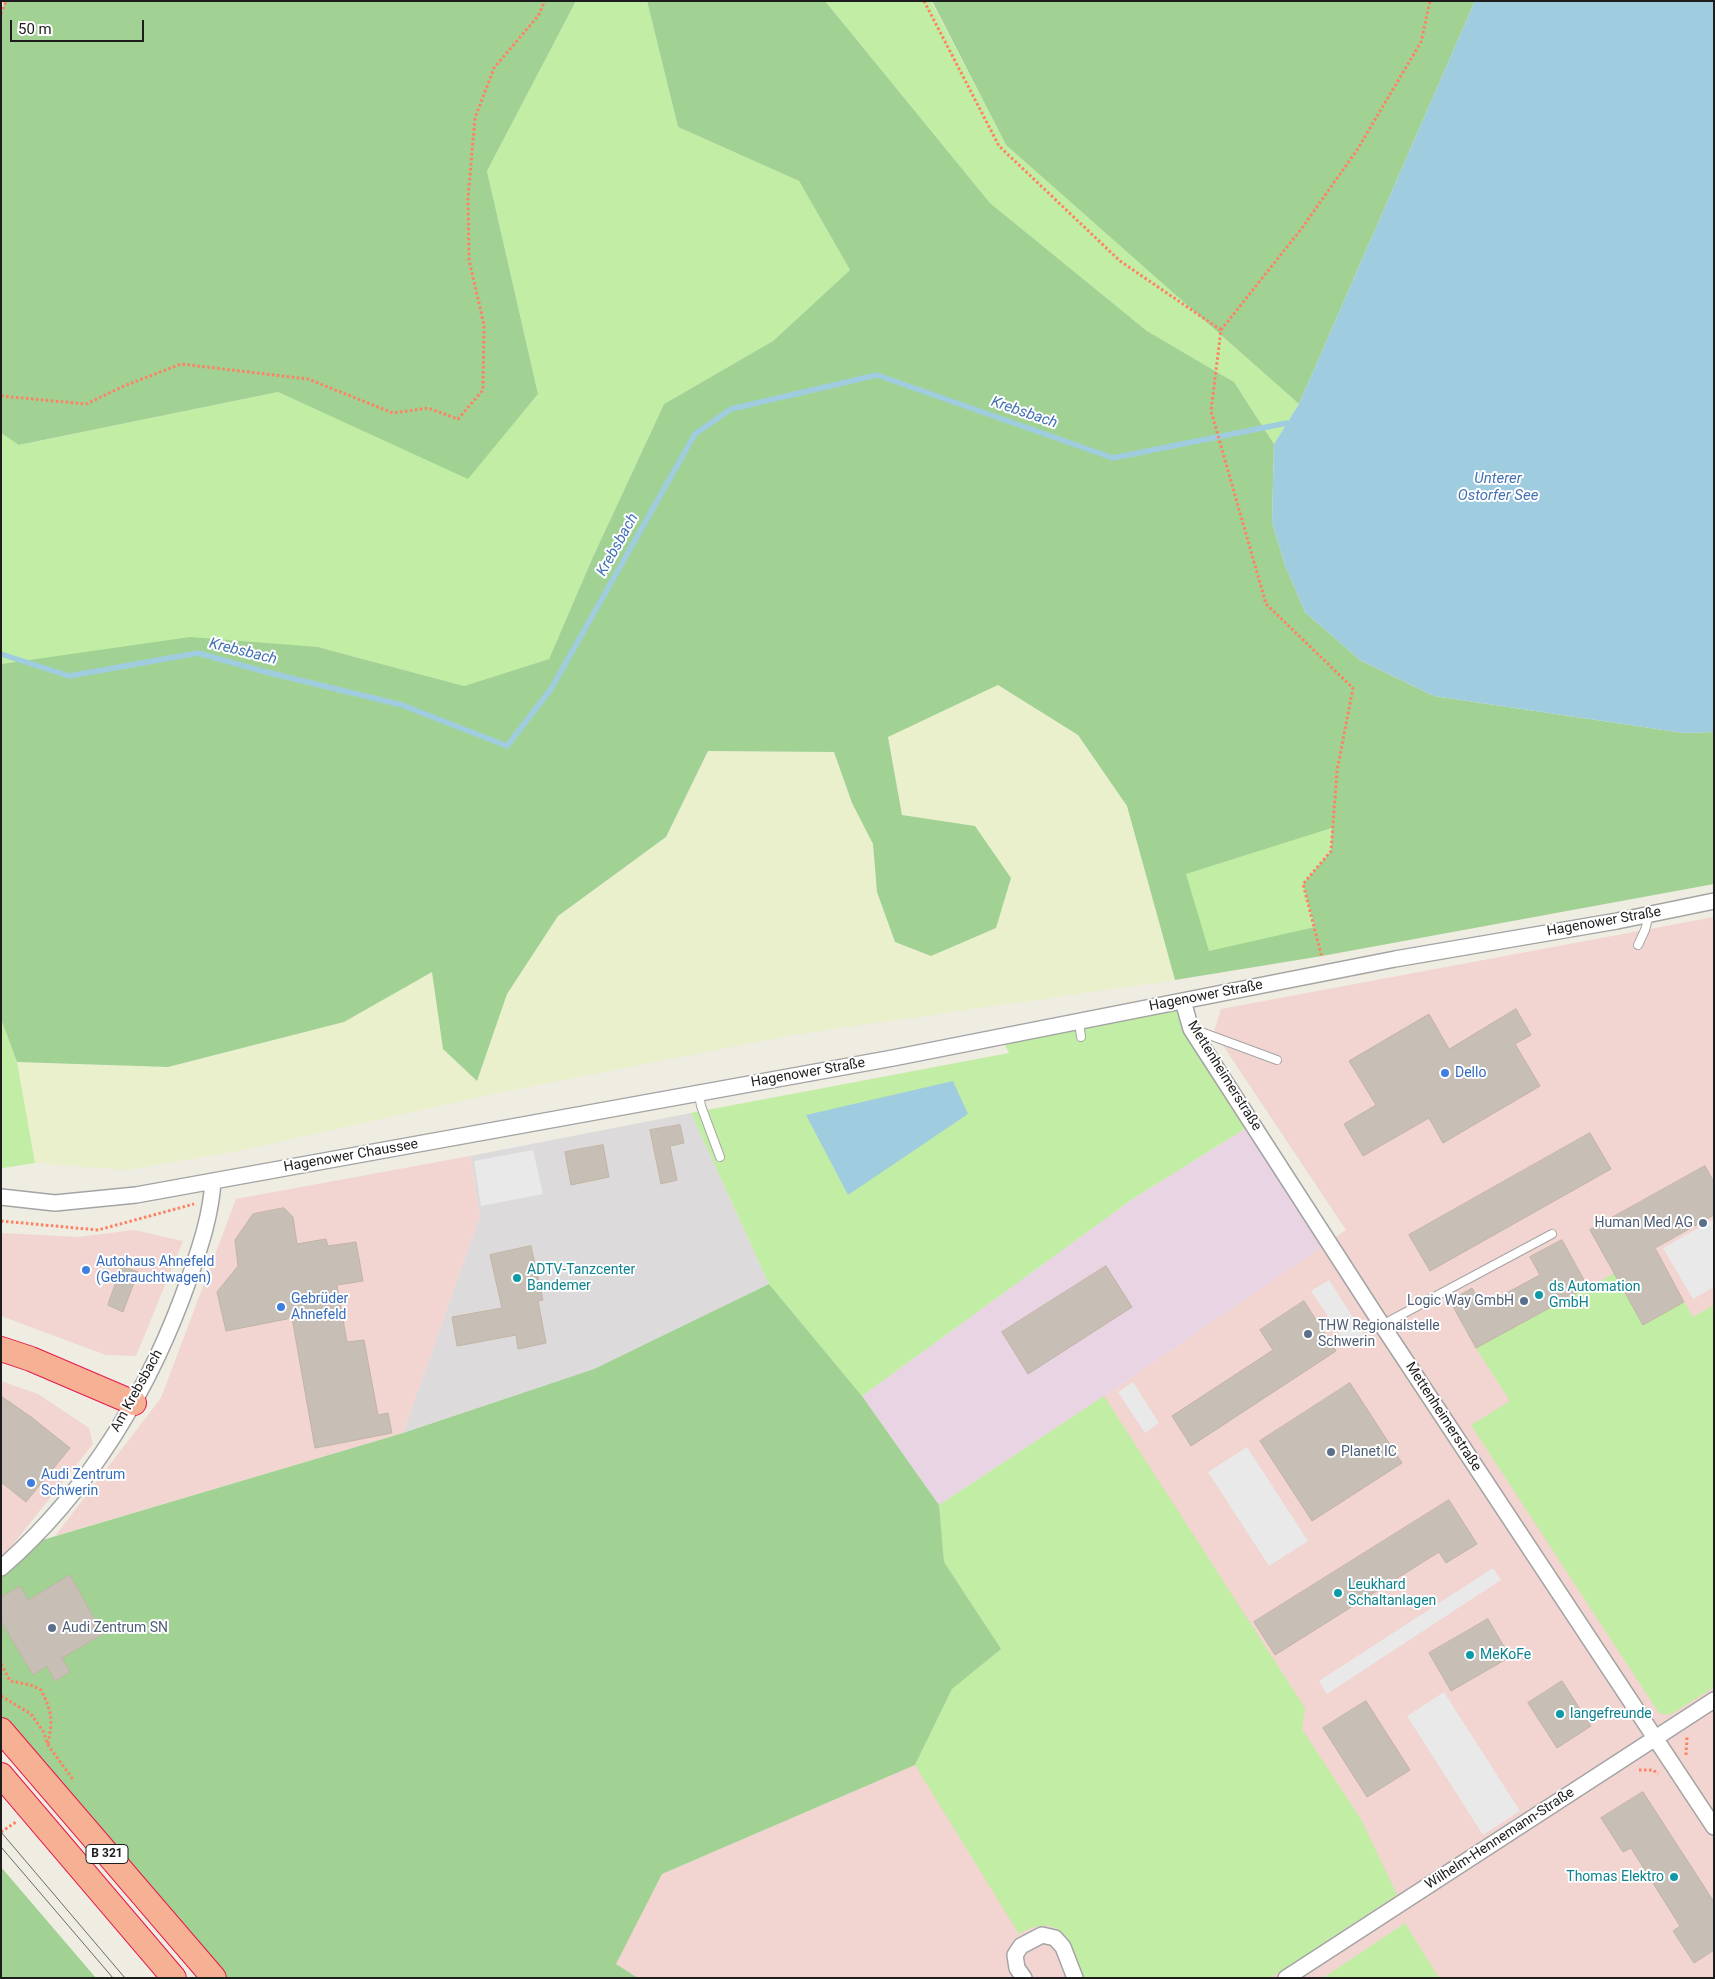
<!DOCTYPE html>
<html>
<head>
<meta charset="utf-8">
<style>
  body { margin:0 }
  #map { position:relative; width:1715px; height:1979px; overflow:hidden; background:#efece2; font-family:Roboto,sans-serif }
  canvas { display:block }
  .frame { position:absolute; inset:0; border:2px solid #1d1d1d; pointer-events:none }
  .scale { position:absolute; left:10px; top:20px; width:134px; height:22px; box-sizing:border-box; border:2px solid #1d1d1d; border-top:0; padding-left:6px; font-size:15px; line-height:18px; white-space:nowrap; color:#1d1d1d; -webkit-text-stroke:4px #fff; paint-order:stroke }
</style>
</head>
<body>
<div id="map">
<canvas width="1715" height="1979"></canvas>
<div class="frame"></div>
<div class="scale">50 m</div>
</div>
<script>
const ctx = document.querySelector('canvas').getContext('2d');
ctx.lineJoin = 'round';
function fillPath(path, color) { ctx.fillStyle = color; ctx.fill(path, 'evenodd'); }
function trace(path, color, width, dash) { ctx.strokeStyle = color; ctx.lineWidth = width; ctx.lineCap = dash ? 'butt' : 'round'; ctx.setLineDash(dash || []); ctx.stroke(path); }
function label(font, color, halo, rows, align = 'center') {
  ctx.font = font + ' Roboto,sans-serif'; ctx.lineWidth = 4; ctx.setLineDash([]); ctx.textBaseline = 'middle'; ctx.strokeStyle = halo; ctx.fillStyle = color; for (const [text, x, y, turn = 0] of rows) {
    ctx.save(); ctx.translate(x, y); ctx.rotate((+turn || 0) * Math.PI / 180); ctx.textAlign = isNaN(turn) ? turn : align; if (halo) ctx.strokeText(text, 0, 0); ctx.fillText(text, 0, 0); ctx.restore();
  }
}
fillPath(new Path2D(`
  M 691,1113 L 769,1284 L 594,1369 L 403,1433 L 480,1216 L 470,1156 Z`), '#dcdada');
fillPath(new Path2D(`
  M 1714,917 L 1714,1978 L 638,1978 L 615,1964 L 662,1874 L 915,1765 L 952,1689 L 939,1505 L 1104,1396 L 1346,1230 L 1214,1032 L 1221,1009 Z
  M 470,1156 L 480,1216 L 403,1433 L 55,1536 L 161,1398 L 236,1199 Z
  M 134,1230 L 183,1241 L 136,1356 L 106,1355 L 1,1316 L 1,1233 L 78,1237 Z
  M 1,1381 L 38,1394 L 89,1428 L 93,1444 L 6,1553 L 1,1555 Z`), '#f2d4d0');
fillPath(new Path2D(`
  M 1254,1123 L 1329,1242 L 1104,1396 L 939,1505 L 862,1396 L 1134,1198 Z`), '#e9d4e3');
fillPath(new Path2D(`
  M 998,685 L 1078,735 L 1127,806 L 1175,980 L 793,1035 L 497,1093 L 239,1151 L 127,1170 L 35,1163 L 17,1062 L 169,1067 L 344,1022 L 432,971 L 443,1049 L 477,1081 L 507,994 L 558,916 L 666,837 L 708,751 L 834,752 L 852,803 L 873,844 L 877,892 L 895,942 L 931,956 L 996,928 L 975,826 L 902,815 L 888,737 Z`), '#eaf0cc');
fillPath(new Path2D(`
  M 576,1 L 647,1 L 678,127 L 799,181 L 850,270 L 773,341 L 664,404 L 592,559 L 549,659 L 464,686 L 318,647 L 79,654 L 1,664 L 1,433 L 20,445 L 278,392 L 468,478 L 538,394 L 487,171 Z
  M 825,1 L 931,1 L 1006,145 L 1299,404 L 1274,444 L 1234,382 L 1147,331 L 990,203 Z
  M 1332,828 L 1331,851 L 1303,884 L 1316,927 L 1209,952 L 1185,874 Z
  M 1183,1001 L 1254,1123 L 1134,1198 L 862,1396 L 769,1284 L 691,1113 L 1009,1053 L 1001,1037 Z
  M 1,1019 L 17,1062 L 35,1163 L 3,1168 L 1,1168 Z
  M 1615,1273 L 1643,1325 L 1684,1302 L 1693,1317 L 1714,1305 L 1714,1687 L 1670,1715 L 1659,1713 L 1471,1425 L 1510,1401 L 1476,1348 Z
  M 1104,1396 L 1305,1708 L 1302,1729 L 1362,1821 L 1397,1895 L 1270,1978 L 1082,1978 C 1074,1943 1062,1910 1019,1934 L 915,1765 L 952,1689 L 1001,1649 L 944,1562 L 939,1505 Z
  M 1405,1923 L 1439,1978 L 1323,1978 Z`), '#c2eda4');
fillPath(new Path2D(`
  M 5,1 L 576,1 L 487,171 L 538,394 L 468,479 L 278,392 L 19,445 L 1,433 L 1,14 Z
  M 647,1 L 825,1 L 990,203 L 1147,331 L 1234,382 L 1274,444 L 1272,522 L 1285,565 L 1305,612 L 1360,660 L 1434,696 L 1684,733 L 1714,732 L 1714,884 L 1322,956 L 1175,980 L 1127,806 L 1078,735 L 998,685 L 888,737 L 902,815 L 975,826 L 1011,878 L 996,928 L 931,956 L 895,942 L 877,892 L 873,844 L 852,803 L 834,752 L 708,751 L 666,837 L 558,916 L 507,994 L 477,1081 L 443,1049 L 432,972 L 344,1022 L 168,1067 L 17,1062 L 1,1019 L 1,664 L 190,637 L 318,647 L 464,686 L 549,659 L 592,559 L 664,404 L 773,341 L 850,270 L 799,181 L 678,127 ZM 1332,828 L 1331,851 L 1303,884 L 1315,927 L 1209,951 L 1186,874 Z
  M 932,1 L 1475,1 L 1299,404 L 1006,145 Z
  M 769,1284 L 862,1396 L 939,1505 L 944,1562 L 1001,1649 L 952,1689 L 915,1765 L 662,1874 L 616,1964 L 638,1978 L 214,1978 L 1,1730 L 1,1568 L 29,1544 L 403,1433 L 594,1369 Z
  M 1,1867 L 96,1978 L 1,1978 Z`), '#a1d294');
fillPath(new Path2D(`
  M 533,1150 L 543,1194 L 481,1206 L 474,1161 Z
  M 1714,1219 L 1714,1287 L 1693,1299 L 1663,1248 Z
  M 1329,1280 L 1365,1336 L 1348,1347 L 1311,1291 Z
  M 1133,1382 L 1159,1423 L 1145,1433 L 1118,1392 Z
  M 1247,1447 L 1308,1541 L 1269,1566 L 1208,1472 Z
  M 1493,1568 L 1501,1580 L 1327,1694 L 1319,1681 Z
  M 1444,1692 L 1520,1811 L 1483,1835 L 1407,1716 Z`), '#e9e9e9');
fillPath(new Path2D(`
  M 1475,1 L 1714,1 L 1714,732 L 1684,733 L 1434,696 L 1360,660 L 1305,612 L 1285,565 L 1272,522 L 1274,444 L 1299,404 Z
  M 953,1081 L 968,1114 L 848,1195 L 806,1115 Z`), '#a0cce0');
trace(new Path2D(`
  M 1,654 L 69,676 L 198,653 L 262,671 L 402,705 L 507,746 L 551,689 L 695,434 L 731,409 L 877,375 L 1113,458 L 1287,423`), '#a0cce0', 5.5);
const building = new Path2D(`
  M 1516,1009 L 1531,1035 L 1515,1044 L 1540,1086 L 1443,1143 L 1429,1118 L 1363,1156 L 1344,1124 L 1376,1105 L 1349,1061 L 1429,1014 L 1449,1049 Z
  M 680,1125 L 684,1143 L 670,1146 L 677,1180 L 661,1184 L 650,1130 Z
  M 1590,1133 L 1611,1169 L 1430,1271 L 1409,1235 Z
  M 603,1145 L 609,1177 L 571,1185 L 565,1152 Z
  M 1705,1166 L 1714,1182 L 1714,1215 L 1655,1248 L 1684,1302 L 1643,1325 L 1590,1230 Z
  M 284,1208 L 293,1217 L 297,1244 L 326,1239 L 328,1246 L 356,1242 L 363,1281 L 337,1285 L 347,1342 L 364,1340 L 378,1415 L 388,1413 L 392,1433 L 315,1448 L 292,1318 L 226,1331 L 217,1292 L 238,1266 L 235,1240 L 253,1214 Z
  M 1562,1240 L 1588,1287 L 1476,1348 L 1450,1301 L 1472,1288 L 1482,1306 L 1540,1275 L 1530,1257 Z
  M 531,1246 L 543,1300 L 538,1301 L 546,1343 L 518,1349 L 516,1335 L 457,1346 L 452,1317 L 502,1308 L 490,1255 Z
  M 122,1266 L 138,1272 L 123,1312 L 108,1305 Z
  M 1106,1266 L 1132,1307 L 1028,1374 L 1002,1332 Z
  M 1304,1301 L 1336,1351 L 1191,1446 L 1172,1416 L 1273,1350 L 1260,1330 Z
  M 1350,1383 L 1402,1463 L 1312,1521 L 1260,1441 Z
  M 1,1396 L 31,1417 L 70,1448 L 26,1502 L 1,1482 Z
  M 1449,1500 L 1477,1544 L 1446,1563 L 1439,1552 L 1275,1655 L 1254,1622 Z
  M 70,1575 L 103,1634 L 62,1658 L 70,1672 L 55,1681 L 47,1666 L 33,1675 L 1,1621 L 1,1597 L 20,1586 L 28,1600 Z
  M 1488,1619 L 1510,1657 L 1451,1691 L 1429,1653 Z
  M 1562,1681 L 1591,1726 L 1557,1748 L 1528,1703 Z
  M 1366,1701 L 1410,1770 L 1367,1797 L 1323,1728 Z
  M 1643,1792 L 1714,1902 L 1714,1950 L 1694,1963 L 1673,1931 L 1680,1926 L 1631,1848 L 1623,1852 L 1601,1818 Z`);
fillPath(building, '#c7bfb5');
trace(building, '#c2b4a4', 1);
const service = new Path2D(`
  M 1638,945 L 1645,930 L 1649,915
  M 1079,1021 L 1081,1037
  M 1193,1029 L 1277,1060
  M 699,1094 L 701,1106 L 720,1157
  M 1382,1325 L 1552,1234`);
const minor = new Path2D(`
  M 1183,1001 L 1191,1029 L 1382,1325 L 1714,1827
  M 1,1197 L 55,1203 L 136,1195 L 893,1058 L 1395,959 L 1617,921 L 1714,901
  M 1,1568 C 90,1491 152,1386 190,1276 C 201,1245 211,1214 213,1181
  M 1024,1978 L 1017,1968 L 1015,1955 L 1021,1946 L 1042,1935 L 1055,1938 L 1063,1947 L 1075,1978
  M 1286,1978 L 1714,1700`);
const trunk = new Path2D(`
  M 1,1349 L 31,1359 L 134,1403
  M 1,1730 L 214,1978
  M 1,1775 L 174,1978`);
trace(service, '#a4a4a4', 10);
trace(minor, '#a4a4a4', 18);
trace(trunk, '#e5184c', 26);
trace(new Path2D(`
  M 924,1 L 999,146 L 1120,261 L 1221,330 L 1211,411 L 1266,604 L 1353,688 L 1337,771 L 1331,851 L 1303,884 L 1322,958
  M 1,14 L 6,1
  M 1221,330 L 1302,228 L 1357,150 L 1421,42 L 1430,1
  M 1,396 L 86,404 L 124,386 L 181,364 L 308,379 L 393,413 L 428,408 L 458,419 L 483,390 L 484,325 L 469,260 L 468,198 L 475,118 L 494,68 L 538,16 L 545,1
  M 1,1221 L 98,1230 L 194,1204
  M 1,1664 L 10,1681 L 31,1685 L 41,1690 C 52,1712 53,1719 48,1744
  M 1,1696 L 31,1714 L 43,1731 L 48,1745 L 74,1781
  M 1686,1755 L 1687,1737
  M 1639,1770 L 1653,1770 L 1658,1774
  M 1,1832 L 16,1822`), '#ff8164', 3, [2.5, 2.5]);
trace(service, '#fff', 8);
trace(minor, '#fff', 15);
trace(trunk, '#f6b094', 24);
trace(new Path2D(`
  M 1,1832 L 125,1978
  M 1,1847 L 113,1978`), '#6b6b6b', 1);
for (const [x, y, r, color] of [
  [1445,1073,5,"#3f7fe0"],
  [1703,1223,5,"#5c6f8a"],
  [86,1270,5,"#3f7fe0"],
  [517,1278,5,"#0f9aa8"],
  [1539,1295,5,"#0f9aa8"],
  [1524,1301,5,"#5c6f8a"],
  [281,1307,5,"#3f7fe0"],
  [1308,1334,5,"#5c6f8a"],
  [1331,1452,5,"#5c6f8a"],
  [31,1483,5,"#3f7fe0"],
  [1338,1593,5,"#0f9aa8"],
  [52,1628,5,"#5c6f8a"],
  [1470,1655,5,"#0f9aa8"],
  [1560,1714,5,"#0f9aa8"],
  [1674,1877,5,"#0f9aa8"]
]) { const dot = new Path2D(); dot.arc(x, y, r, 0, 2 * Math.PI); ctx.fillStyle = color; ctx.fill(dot); trace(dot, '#fff', 2); }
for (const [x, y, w] of [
  [107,1854,42]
]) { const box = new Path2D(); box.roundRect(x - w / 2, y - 9.5, w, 19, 4); ctx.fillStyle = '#fff'; ctx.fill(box); trace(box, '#1d1d1d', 1); }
label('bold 12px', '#1d1d1d', null, [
  ["B 321",107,1854]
]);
label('14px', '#1d1d1d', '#fff', [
  ["Hagenower Straße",1604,922,-10],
  ["Hagenower Straße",1206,996,-11],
  ["Hagenower Straße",808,1073,-10],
  ["Mettenheimerstraße",1224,1076,58],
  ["Hagenower Chaussee",351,1156,-10],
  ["Am Krebsbach",137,1391,-61],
  ["Mettenheimerstraße",1443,1417,57],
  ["Wilhelm-Hennemann-Straße",1500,1839,-33]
]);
label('14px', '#366cbe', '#fff', [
  ["Dello",1455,1073],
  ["Autohaus Ahnefeld",96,1262],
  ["(Gebrauchtwagen)",96,1278],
  ["Gebrüder",291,1299],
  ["Ahnefeld",291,1315],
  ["Audi Zentrum",41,1475],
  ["Schwerin",41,1491]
], 'left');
label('14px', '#4e5e75', '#fff', [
  ["Human Med AG",1693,1223,"right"],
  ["Logic Way GmbH",1514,1301,"right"],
  ["THW Regionalstelle",1318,1326],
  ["Schwerin",1318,1342],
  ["Planet IC",1341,1452],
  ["Audi Zentrum SN",62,1628]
], 'left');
label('14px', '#0d838f', '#fff', [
  ["ADTV-Tanzcenter",527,1270],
  ["Bandemer",527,1286],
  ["ds Automation",1549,1287],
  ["GmbH",1549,1303],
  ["Leukhard",1348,1585],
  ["Schaltanlagen",1348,1601],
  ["MeKoFe",1480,1655],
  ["langefreunde",1570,1714],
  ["Thomas Elektro",1664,1877,"right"]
], 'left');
label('italic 15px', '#4372b3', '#fff', [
  ["Krebsbach",1024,413,19],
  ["Unterer",1498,479],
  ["Ostorfer See",1498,496],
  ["Krebsbach",618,545,-61],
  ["Krebsbach",243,652,14]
]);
</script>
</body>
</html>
